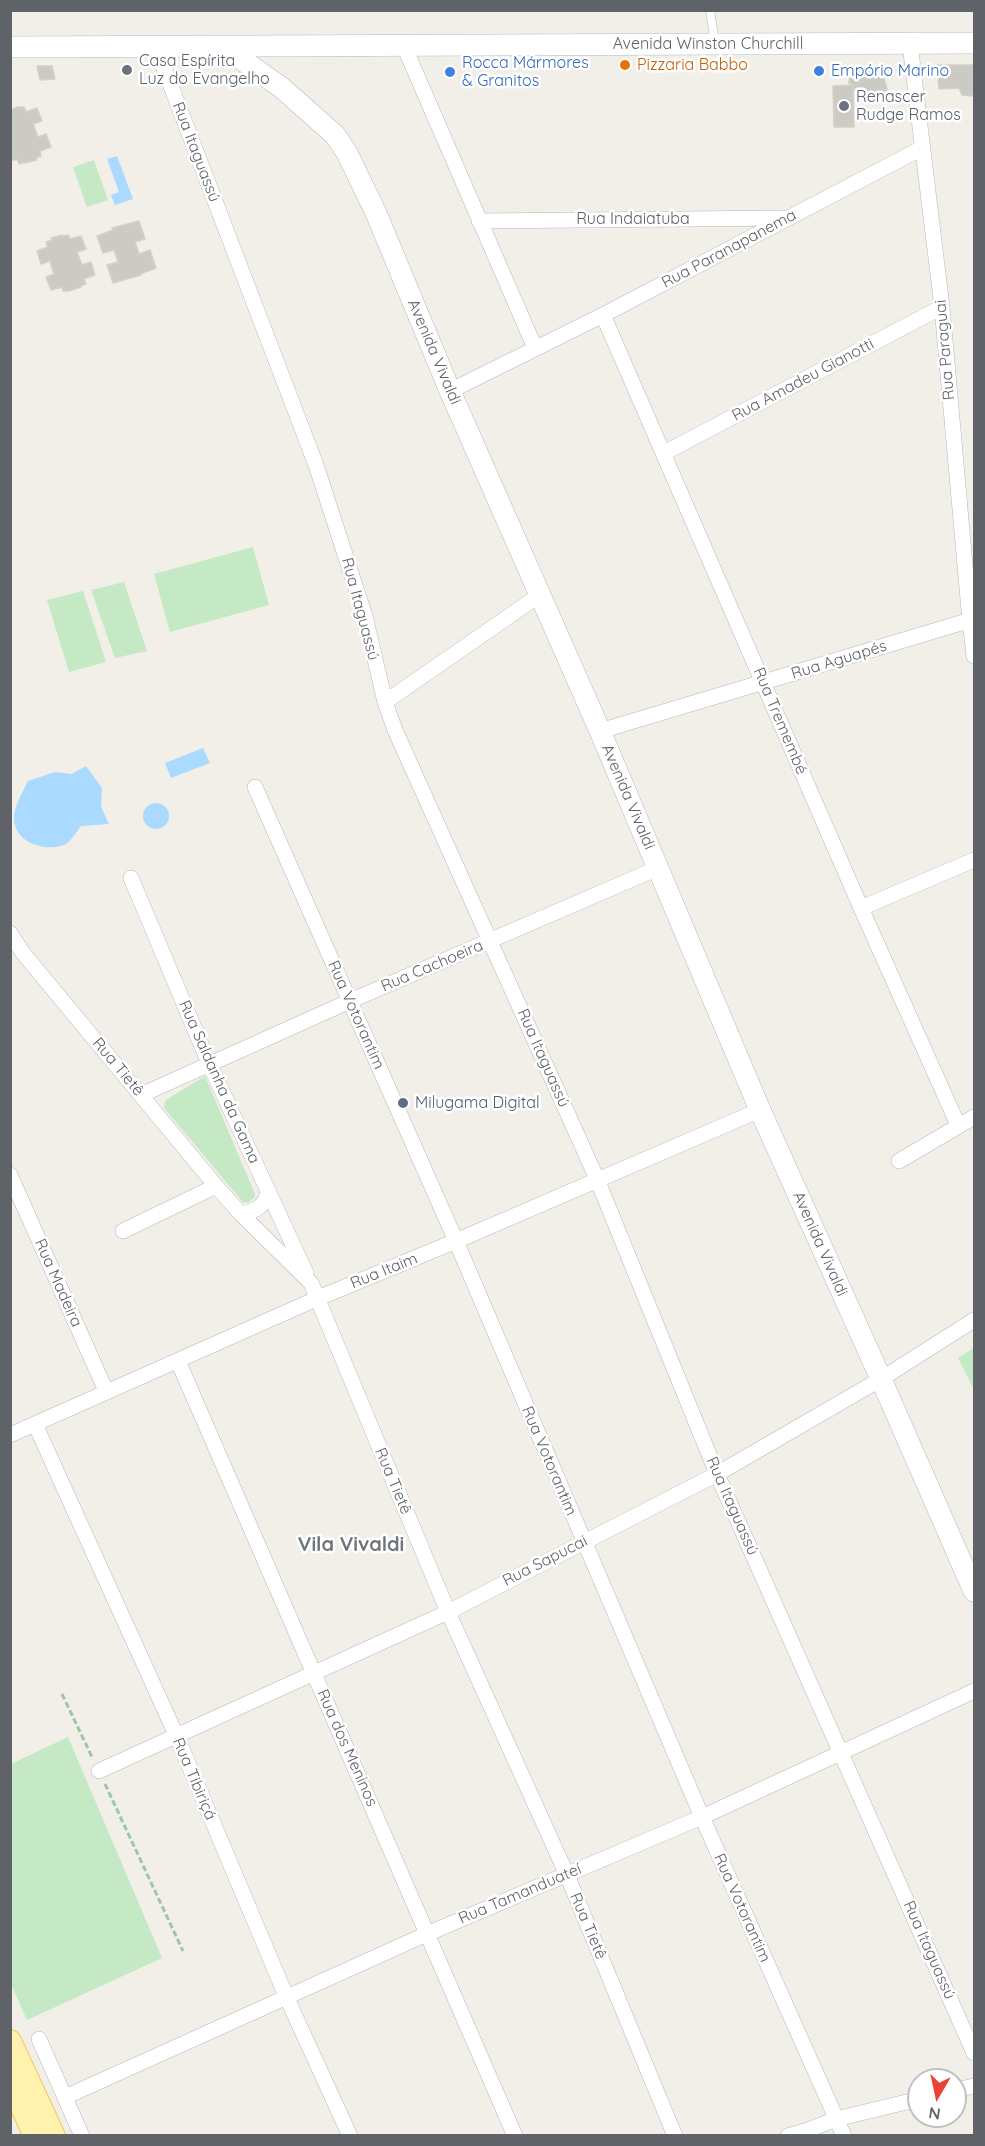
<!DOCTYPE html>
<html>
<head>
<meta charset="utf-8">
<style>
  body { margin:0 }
  #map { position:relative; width:985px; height:2146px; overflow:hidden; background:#f1efe8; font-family:Quicksand,sans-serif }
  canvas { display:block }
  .frame { position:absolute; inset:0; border:12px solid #5f6368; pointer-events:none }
  .north { position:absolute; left:907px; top:2068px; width:60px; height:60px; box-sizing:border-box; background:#fff; border:2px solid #bfc1c3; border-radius:50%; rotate:189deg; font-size:16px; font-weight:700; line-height:24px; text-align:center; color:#5f6368 }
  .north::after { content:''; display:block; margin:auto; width:21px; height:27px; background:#ea4335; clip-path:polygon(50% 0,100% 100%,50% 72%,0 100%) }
</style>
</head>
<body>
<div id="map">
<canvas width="985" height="2146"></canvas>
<div class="frame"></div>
<div class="north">N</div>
</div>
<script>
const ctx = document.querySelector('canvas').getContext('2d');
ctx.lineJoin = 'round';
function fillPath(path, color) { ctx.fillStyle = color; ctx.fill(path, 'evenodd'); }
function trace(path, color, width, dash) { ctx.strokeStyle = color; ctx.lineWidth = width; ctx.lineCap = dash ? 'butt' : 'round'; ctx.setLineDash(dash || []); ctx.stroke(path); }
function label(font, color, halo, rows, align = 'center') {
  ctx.font = font + ' Quicksand,sans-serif'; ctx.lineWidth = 5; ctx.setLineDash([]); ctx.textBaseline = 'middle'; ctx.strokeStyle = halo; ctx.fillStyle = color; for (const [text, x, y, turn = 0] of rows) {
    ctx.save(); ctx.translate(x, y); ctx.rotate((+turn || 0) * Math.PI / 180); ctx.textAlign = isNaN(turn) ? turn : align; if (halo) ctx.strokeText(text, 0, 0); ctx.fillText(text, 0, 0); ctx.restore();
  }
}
fillPath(new Path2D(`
  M 94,160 L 108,200 L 87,207 L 73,167 Z
  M 253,547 L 269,605 L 170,632 L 154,574 Z
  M 124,582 L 147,651 L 115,658 L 91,590 Z
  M 83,591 L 106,662 L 69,672 L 47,600 Z
  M 205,1076 L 255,1194 L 255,1197 L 248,1203 L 243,1202 L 164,1108 L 165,1101 L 169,1098 Z
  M 974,1348 L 974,1390 L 958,1358 Z
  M 68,1737 L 162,1958 L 27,2020 L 11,1984 L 11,1764 Z`), '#c5e8c5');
fillPath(new Path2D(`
  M 117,156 L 133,199 L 115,205 L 111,195 L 119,192 L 107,159 Z
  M 203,748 L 210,763 L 171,778 L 165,763 Z
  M 86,766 L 102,788 L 101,807 L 109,824 L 81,826 C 77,831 71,841 66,844 C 49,852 20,845 15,825 C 11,810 22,794 28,781 L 55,772 L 71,774 Z
  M143 816a13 13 0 1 1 26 0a13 13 0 1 1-26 0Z`), '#aadaff');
const building = new Path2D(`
  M 937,65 L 974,65 L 974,96 L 962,95 L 959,88 L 939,89 Z
  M 37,66 L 52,66 L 55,79 L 40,80 Z
  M 882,71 L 887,89 L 884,94 L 856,94 L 853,85 L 849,83 L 850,72 Z
  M 853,85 L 854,127 L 834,127 L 833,86 Z
  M 18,107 L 24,107 L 26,112 L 37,108 L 42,121 L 33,124 L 38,137 L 46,134 L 51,147 L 40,151 L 41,156 L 36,158 L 37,160 L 25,163 L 25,162 L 19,164 L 17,159 L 10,161 L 10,110 Z
  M 139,221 L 145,239 L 135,242 L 139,254 L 150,250 L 156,268 L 140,274 L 141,275 L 113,283 L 107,265 L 118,262 L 114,250 L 103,253 L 97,236 L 113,230 L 112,228 Z
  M 62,235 L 63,236 L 68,235 L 70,239 L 81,236 L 86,249 L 77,252 L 82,265 L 91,262 L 95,275 L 84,279 L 86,284 L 80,286 L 81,287 L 69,291 L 63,291 L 62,287 L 51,290 L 46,277 L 54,274 L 50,261 L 41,264 L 37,251 L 48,247 L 46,242 L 52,240 L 51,238 Z`);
fillPath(building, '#cccac5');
trace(building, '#d6d1c6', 1.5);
const lane = new Path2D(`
  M 710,10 L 715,43`);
const street = new Path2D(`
  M 910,44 L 942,307 L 970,621 L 974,656
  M 404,46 L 535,348
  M 156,47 L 316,465 L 365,616 L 385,702 L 395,730 L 597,1179 L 717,1474 L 974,2053
  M 479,221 L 782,218
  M 603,315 L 861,908 L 958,1125
  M 450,391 L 603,315 L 922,148
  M 664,453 L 942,307
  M 385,702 L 541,594
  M 600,731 L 974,619
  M 255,787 L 456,1241 L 702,1817 L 844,2136
  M 131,878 L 209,1063 L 306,1273
  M 861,908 L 974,860
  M 10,933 L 23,953 L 216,1186 L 241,1214 L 311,1283 L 448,1612 L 567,1875 L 675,2136
  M 141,1095 L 350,1001 L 658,868
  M 899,1161 L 974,1117
  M 10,1175 L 106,1391
  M 241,1214 C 255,1211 263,1208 268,1193
  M 123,1231 L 216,1186
  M 178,1361 L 515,2136
  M 35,1424 L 177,1737 L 286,1996 L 350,2136
  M 10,1435 L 316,1299 L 456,1241 L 760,1110
  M 99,1771 L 448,1612 L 717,1474 L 881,1379 L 974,1320
  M 39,2039 L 82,2136
  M 955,2090 L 974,2086
  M 65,2097 L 429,1933 L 702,1817 L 974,1691
  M 788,2136 L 808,2130 L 836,2119 L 919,2099`);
const secondary = new Path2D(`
  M 10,47 L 974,43
  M 224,47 L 282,88 L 335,135 L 347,153 L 376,213 L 450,391 L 600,731 L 760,1110 L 881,1379 L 974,1591`);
const primary = new Path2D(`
  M 10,2041 L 54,2136
  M 10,2081 L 35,2136`);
trace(lane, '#b5b8bc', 9);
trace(street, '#b5b8bc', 16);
trace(secondary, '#b6babf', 22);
trace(primary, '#f2c960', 24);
trace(new Path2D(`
  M 62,1694 L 92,1757
  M 105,1784 L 183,1951`), '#9cc7a9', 3, [6, 3]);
trace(lane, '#fff', 8);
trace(street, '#fff', 15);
trace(secondary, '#fff', 21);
trace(primary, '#fff2af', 22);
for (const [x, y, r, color] of [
  [625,65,6,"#e8710a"],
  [127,70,6,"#6b7280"],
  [819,71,6,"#3f7fe0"],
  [450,72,6,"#3f7fe0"],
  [844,106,6,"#6b7280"],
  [403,1103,6,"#5c6f8a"]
]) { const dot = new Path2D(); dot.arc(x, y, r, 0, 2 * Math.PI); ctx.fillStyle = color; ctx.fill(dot); trace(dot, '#fff', 2); }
label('16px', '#5f6368', '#fff', [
  ["Avenida Winston Churchill",708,44],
  ["Rua Itaguassú",196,152,69],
  ["Rua Indaiatuba",633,219],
  ["Rua Paranapanema",729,249,-28],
  ["Rua Paraguai",945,350,-95],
  ["Avenida Vivaldi",434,352,67],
  ["Rua Amadeu Gianotti",803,380,-28],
  ["Rua Itaguassú",360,609,75],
  ["Rua Aguapés",839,660,-17],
  ["Rua Tremembé",780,721,67],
  ["Avenida Vivaldi",628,797,67],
  ["Rua Cachoeira",432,966,-23],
  ["Rua Votorantim",356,1015,66],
  ["Rua Itaguassú",543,1058,66],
  ["Rua Tietê",118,1067,50],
  ["Rua Saldanha da Gama",219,1082,66],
  ["Avenida Vivaldi",820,1244,66],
  ["Rua Itaim",384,1271,-22],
  ["Rua Madeira",58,1283,66],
  ["Rua Votorantim",549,1461,67],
  ["Rua Tietê",393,1481,67],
  ["Rua Itaguassú",732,1506,66],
  ["Rua Sapucai",545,1561,-27],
  ["Rua dos Meninos",347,1748,66],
  ["Rua Tibiriçá",194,1779,67],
  ["Rua Tamanduateí",520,1894,-23],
  ["Rua Votorantim",742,1908,66],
  ["Rua Tietê",588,1926,67],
  ["Rua Itaguassú",929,1950,66]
]);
label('16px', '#5b616d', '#fff', [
  ["Casa Espírita",139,61],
  ["Luz do Evangelho",139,79],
  ["Renascer",856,97],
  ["Rudge Ramos",856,115]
], 'left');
label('16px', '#366cbe', '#fff', [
  ["Rocca Mármores",462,63],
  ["& Granitos",462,81],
  ["Empório Marino",831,71]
], 'left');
label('16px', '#c56008', '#fff', [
  ["Pizzaria Babbo",637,65]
], 'left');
label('16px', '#4e5e75', '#fff', [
  ["Milugama Digital",415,1103]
], 'left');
label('bold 20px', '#70757a', '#fff', [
  ["Vila Vivaldi",351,1545]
]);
</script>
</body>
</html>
